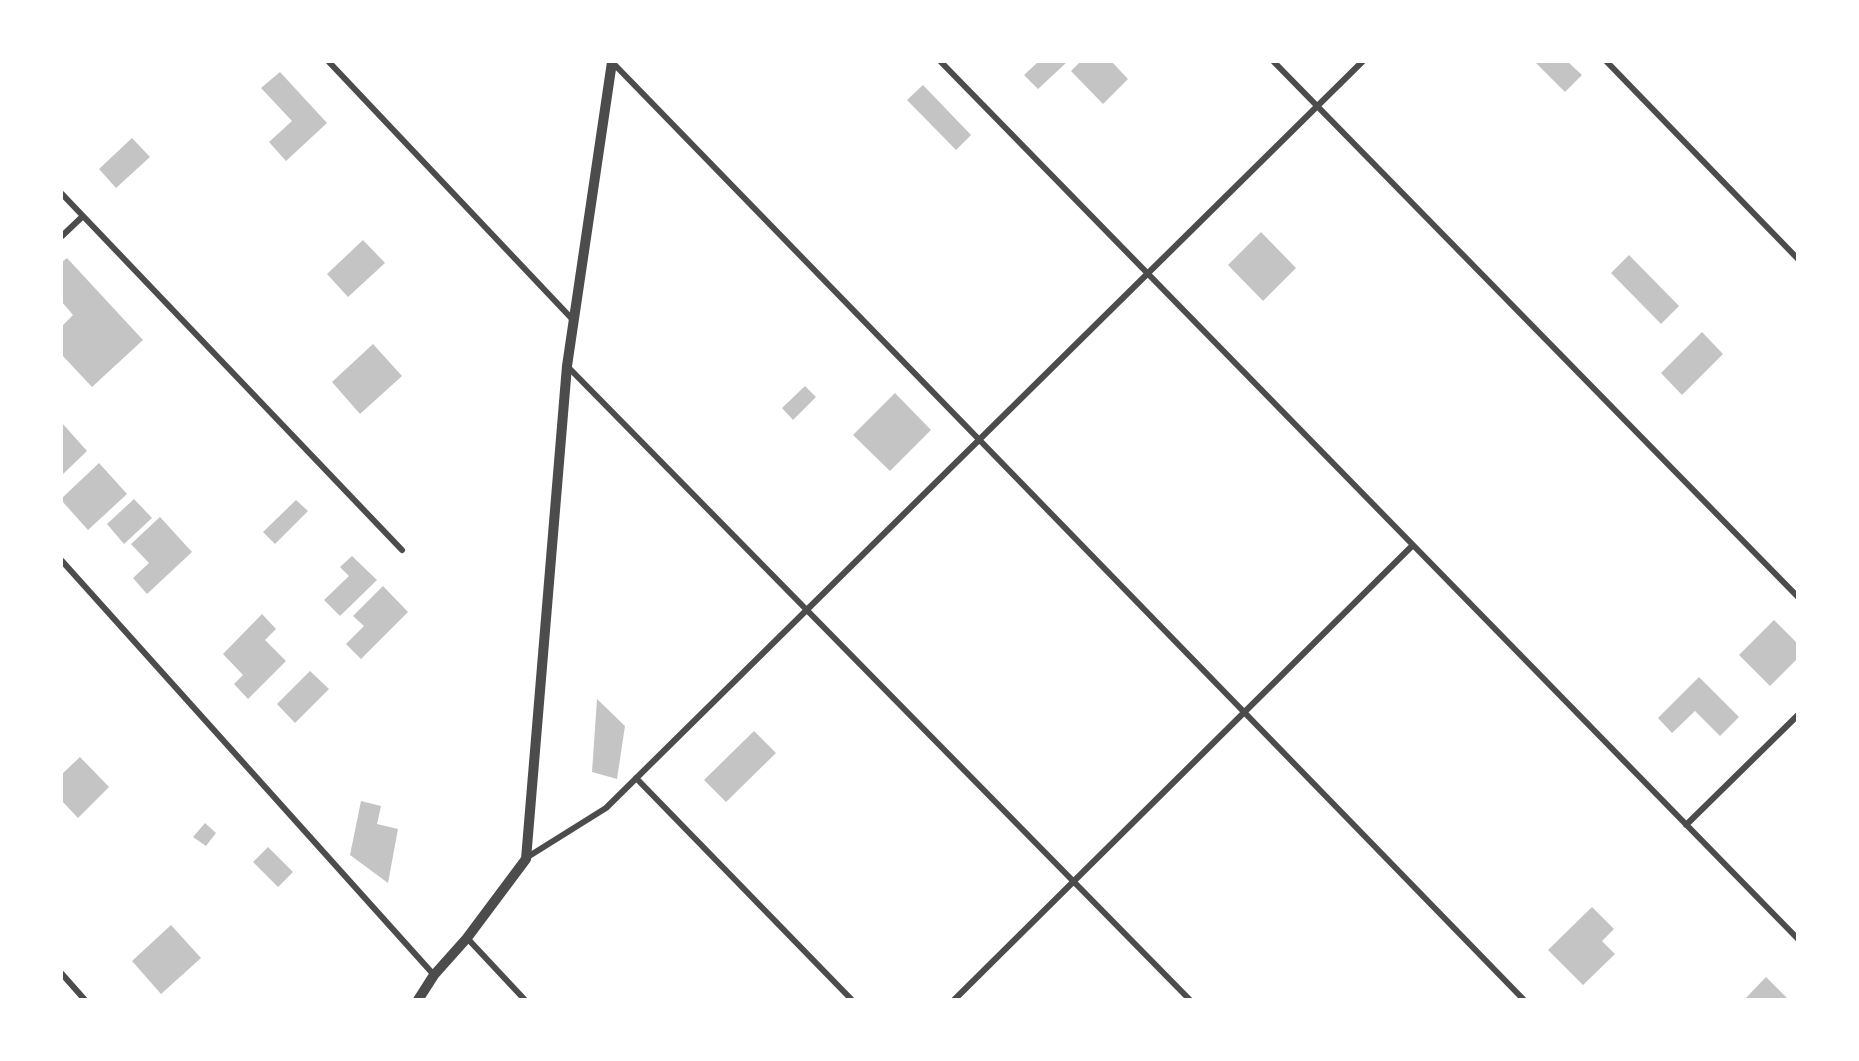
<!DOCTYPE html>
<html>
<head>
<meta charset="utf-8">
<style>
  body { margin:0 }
  #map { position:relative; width:1859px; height:1061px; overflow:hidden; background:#fff; font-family:Helvetica,sans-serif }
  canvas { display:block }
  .frame { position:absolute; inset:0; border:63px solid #fff; pointer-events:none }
</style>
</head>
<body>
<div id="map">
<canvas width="1859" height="1061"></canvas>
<div class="frame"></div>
</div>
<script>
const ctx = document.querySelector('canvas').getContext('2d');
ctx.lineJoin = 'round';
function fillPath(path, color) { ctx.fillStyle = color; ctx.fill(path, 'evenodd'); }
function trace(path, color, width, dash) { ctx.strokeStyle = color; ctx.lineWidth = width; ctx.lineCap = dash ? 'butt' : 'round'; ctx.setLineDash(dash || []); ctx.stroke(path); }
fillPath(new Path2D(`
  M 1038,62 L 1067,62 L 1038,89 L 1024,75 Z
  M 1080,62 L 1112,62 L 1128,79 L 1103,104 L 1071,71 Z
  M 1535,62 L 1568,62 L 1582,75 L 1565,92 Z
  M 280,72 L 327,123 L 286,161 L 269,142 L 292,121 L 261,88 Z
  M 923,85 L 971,135 L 956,150 L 907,100 Z
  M 132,138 L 150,157 L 116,188 L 99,169 Z
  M 1261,232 L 1296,268 L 1263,301 L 1228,265 Z
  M 363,240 L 385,263 L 348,297 L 327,274 Z
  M 1629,255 L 1679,306 L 1661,324 L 1611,273 Z
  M 67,258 L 143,340 L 92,387 L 62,355 L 62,326 L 73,315 L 62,302 L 62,262 Z
  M 1702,332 L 1723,354 L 1682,395 L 1661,373 Z
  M 373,344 L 402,376 L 360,414 L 332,382 Z
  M 805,386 L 816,397 L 793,420 L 782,408 Z
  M 895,393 L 931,430 L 890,471 L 853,435 Z
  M 62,423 L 87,451 L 62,475 Z
  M 99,463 L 127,494 L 88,530 L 62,501 L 62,498 Z
  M 134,499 L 152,518 L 124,544 L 107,524 Z
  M 296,500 L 308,511 L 275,544 L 263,532 Z
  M 160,517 L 192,552 L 147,594 L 133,578 L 149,563 L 131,544 Z
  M 352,556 L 377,580 L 340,616 L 324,600 L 349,576 L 340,567 Z
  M 383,586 L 408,612 L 361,659 L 346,644 L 364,626 L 353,616 Z
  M 262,614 L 276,629 L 265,640 L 286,661 L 248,699 L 234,684 L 243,675 L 223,654 Z
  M 1774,620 L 1798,644 L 1798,658 L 1770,686 L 1739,655 Z
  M 310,671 L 329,689 L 295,723 L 277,704 Z
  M 1699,677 L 1739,717 L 1720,736 L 1695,711 L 1672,733 L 1658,718 Z
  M 597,699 L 625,726 L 617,779 L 592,772 Z
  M 754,731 L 776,753 L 726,802 L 704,780 Z
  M 80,757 L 109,787 L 78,818 L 62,801 L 62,774 Z
  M 361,801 L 381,806 L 377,824 L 398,829 L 388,883 L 350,855 Z
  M 205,823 L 216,833 L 206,846 L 193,837 Z
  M 268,847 L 293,872 L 278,887 L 253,862 Z
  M 1592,907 L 1614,929 L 1602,941 L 1615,954 L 1583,985 L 1548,950 Z
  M 171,925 L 201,958 L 161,994 L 132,961 Z
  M 1766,977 L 1787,998 L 1744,1000 Z`), '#c4c4c4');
trace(new Path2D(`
  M 329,62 L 574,321
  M 612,62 L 1524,1000
  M 941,62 L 1798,939
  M 1274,62 L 1798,597
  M 1607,62 L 1798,259
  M 62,194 L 402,550
  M 62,236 L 83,216
  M 568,367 L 1190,1000
  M 62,561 L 434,975
  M 636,778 L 852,1000
  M 1686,825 L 1798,715
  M 526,858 L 606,808 L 1362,62
  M 467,938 L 525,1000
  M 62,974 L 85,1000
  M 954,1000 L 1413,545`), '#4c4c4c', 6);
trace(new Path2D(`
  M 418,1000 L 434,975 L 467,938 L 526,859 L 567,366 L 612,62`), '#4c4c4c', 10);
</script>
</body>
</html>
